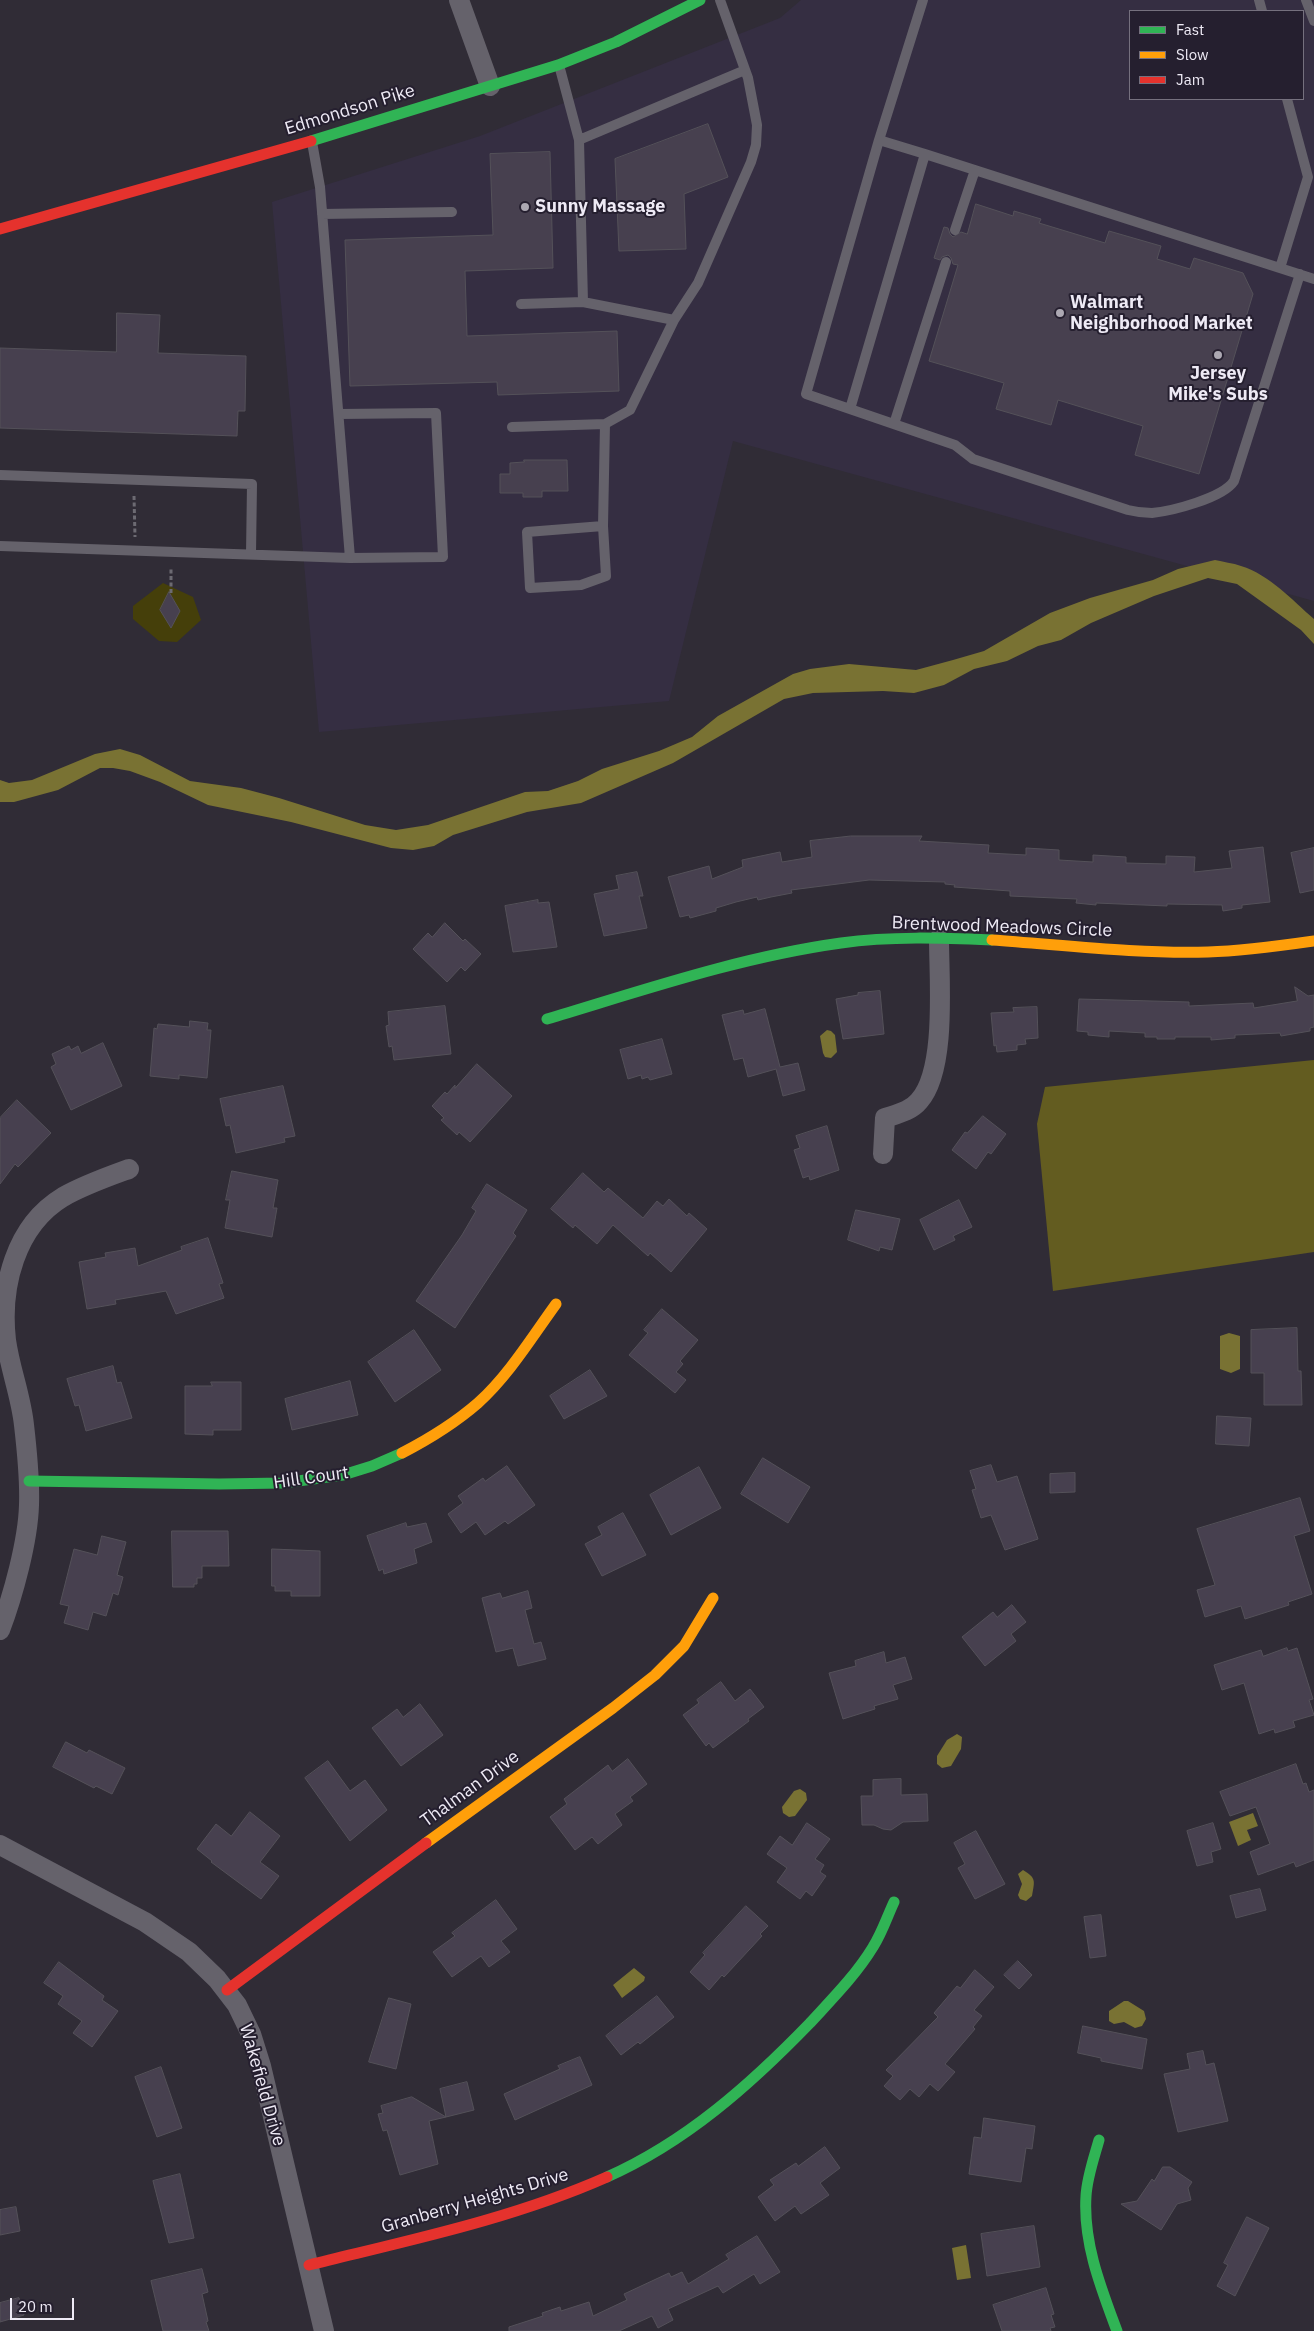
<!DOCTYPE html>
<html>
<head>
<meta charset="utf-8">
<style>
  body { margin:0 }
  #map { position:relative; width:1314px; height:2331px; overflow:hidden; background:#302c36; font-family:"IBM Plex Sans",sans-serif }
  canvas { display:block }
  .legend { position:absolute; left:1129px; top:10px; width:175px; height:90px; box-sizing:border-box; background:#251f2f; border:1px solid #75707e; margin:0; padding:6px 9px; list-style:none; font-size:15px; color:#eeeaf5 }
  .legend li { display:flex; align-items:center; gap:10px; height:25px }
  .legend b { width:25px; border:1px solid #75707e }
  .scale { position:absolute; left:10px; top:2298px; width:64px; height:22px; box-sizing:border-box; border:2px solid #eeeaf5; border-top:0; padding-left:6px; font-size:15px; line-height:18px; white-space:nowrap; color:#eeeaf5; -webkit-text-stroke:4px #251f2f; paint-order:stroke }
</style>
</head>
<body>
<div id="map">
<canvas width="1314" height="2331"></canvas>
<ul class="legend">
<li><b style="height:6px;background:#30b455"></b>Fast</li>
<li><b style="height:6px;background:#ff9f0a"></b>Slow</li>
<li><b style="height:6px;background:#e5322d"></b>Jam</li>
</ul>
<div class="scale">20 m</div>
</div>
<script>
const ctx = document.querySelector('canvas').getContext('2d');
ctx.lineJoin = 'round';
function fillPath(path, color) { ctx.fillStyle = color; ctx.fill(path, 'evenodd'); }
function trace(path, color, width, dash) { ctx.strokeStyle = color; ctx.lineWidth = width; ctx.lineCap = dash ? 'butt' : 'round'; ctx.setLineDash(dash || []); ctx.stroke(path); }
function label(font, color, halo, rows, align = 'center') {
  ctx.font = font + ' "IBM Plex Sans",sans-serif'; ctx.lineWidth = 4; ctx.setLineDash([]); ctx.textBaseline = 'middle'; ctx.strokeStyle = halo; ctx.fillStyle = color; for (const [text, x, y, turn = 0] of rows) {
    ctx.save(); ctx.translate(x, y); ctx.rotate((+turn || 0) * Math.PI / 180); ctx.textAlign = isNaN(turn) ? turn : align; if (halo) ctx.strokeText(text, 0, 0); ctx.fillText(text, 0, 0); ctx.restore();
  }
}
fillPath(new Path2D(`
  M 801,0 L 1314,0 L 1314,601 L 733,441 L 669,701 L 319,732 L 272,202 L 480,136 L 780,18 ZM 1130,11 L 1303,11 L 1303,99 L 1130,99 Z`), '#352e42');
fillPath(new Path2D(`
  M 163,583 L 193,597 L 201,620 L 177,642 L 159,641 L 133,619 L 133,606 Z`), '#453f0a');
fillPath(new Path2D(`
  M 1314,1060 L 1314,1252 L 1053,1291 L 1037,1124 L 1045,1087 Z`), '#635c20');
fillPath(new Path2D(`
  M 1215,560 C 1223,562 1233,563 1241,566 C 1270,575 1292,600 1314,619 L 1314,644 L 1301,630 L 1237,584 L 1208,578 L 1154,596 L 1091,623 L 1061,640 L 1038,646 L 1007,661 L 974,669 L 944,685 L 914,693 L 883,691 L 813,693 L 784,699 L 673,763 L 581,803 L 527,812 L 453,835 L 434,846 L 413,850 L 391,848 L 291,822 L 208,805 L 160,782 L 130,771 L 113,768 L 100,768 L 58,790 L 14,802 L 0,802 L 0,780 L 9,783 L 32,780 L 95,754 L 120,749 L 140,755 L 190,781 L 241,788 L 279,798 L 365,825 L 396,830 L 428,825 L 525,792 L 548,791 L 578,781 L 602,769 L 659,751 L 692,737 L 718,716 L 793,674 L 810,669 L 849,664 L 916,670 L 953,660 L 984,651 L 1050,613 L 1090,598 L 1153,580 L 1178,569 Z
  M 827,1030 L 831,1031 L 835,1035 L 837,1052 L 831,1058 L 825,1057 L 823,1053 L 820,1036 Z
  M 1229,1333 L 1240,1336 L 1240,1369 L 1231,1373 L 1220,1369 L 1220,1336 Z
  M 957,1734 L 962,1737 L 961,1749 L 951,1766 L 942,1768 L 937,1764 L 937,1756 L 947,1740 Z
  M 800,1789 L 806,1793 L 807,1800 L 795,1816 L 789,1817 L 783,1813 L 782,1807 L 794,1791 Z
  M 1253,1813 L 1258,1826 L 1247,1830 L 1251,1840 L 1238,1846 L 1229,1822 Z
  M 1023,1870 C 1036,1878 1035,1880 1032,1896 L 1026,1901 L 1020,1899 L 1018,1895 L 1022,1884 L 1018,1874 Z
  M 634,1968 L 645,1977 L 644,1981 L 622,1998 L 613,1985 Z
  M 1124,2001 L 1128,2001 L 1144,2011 L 1146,2019 L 1142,2026 L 1135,2028 L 1124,2022 L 1114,2024 L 1109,2021 L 1109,2011 Z
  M 966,2245 L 971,2278 L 957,2280 L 952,2248 Z`), '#797233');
const building = new Path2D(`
  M 708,124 L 728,177 L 684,194 L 686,249 L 619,251 L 615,159 Z
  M 550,152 L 553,268 L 465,271 L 467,336 L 617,331 L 619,391 L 498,395 L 497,382 L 350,386 L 345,240 L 493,235 L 490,154 Z
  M 976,204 L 1013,216 L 1014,211 L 1041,219 L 1039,223 L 1105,243 L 1109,231 L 1161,246 L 1157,259 L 1190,269 L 1194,258 L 1243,273 L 1253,294 L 1199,474 L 1135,455 L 1143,426 L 1058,400 L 1051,425 L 996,409 L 1004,383 L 929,361 L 958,265 L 953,264 L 951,258 L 948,255 L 942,257 L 940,260 L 934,258 L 944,227 L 948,228 L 950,234 L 953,237 L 961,232 L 967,234 Z
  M 117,313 L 160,315 L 158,353 L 246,356 L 245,411 L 238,411 L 237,436 L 0,428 L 0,348 L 116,352 Z
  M 524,460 L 567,460 L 568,491 L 542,491 L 542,497 L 523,497 L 523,493 L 500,493 L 500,474 L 510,474 L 510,463 L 524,462 Z
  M 169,592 L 180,611 L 171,628 L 160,610 Z
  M 851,836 L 922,836 L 919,841 L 989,845 L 988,853 L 1026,855 L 1026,848 L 1059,850 L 1059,860 L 1093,862 L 1093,855 L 1126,857 L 1126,863 L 1166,864 L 1166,856 L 1195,857 L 1194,872 L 1232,868 L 1229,851 L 1263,847 L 1270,902 L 1242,905 L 1242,908 L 1223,911 L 1222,905 L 1167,904 L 1167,906 L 1096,903 L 1096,905 L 1076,903 L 1077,899 L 1010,896 L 1010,891 L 954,887 L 955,885 L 945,884 L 945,882 L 869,880 L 791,890 L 792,893 L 771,897 L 758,900 L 757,897 L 736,902 L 716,908 L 716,911 L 690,918 L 689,915 L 680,917 L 668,877 L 709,866 L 712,879 L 743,867 L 742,860 L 780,852 L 782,862 L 812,857 L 810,841 Z
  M 1314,848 L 1314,890 L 1300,893 L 1291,853 Z
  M 637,872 L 643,896 L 639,896 L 647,928 L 604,936 L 594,894 L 619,889 L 616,876 Z
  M 538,900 L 538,903 L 549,902 L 557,947 L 513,952 L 505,906 Z
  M 445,923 L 463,941 L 465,939 L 481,954 L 465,971 L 461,967 L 447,982 L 413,949 L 428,933 L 432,937 Z
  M 1295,987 L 1308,996 L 1314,995 L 1314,1027 L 1310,1028 L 1310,1031 L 1281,1036 L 1280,1033 L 1235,1035 L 1235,1038 L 1211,1040 L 1211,1037 L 1175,1037 L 1175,1039 L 1157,1039 L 1157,1037 L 1145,1037 L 1145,1033 L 1109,1031 L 1109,1037 L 1088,1035 L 1088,1032 L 1077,1031 L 1079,999 L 1189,1002 L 1189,1006 L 1253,1003 L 1254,1008 L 1297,1001 Z
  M 880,991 L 884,1034 L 843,1039 L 836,999 L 858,995 L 858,993 Z
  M 445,1006 L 451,1054 L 394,1060 L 392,1046 L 389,1047 L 386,1026 L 389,1025 L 388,1012 Z
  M 1037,1007 L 1038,1038 L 1025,1039 L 1026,1044 L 1017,1045 L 1017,1050 L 997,1052 L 996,1045 L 994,1046 L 991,1013 L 1014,1012 L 1013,1008 Z
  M 765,1009 L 780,1067 L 798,1063 L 805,1090 L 783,1096 L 776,1069 L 748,1077 L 743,1058 L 734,1060 L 722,1015 L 743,1010 L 744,1014 Z
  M 190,1021 L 208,1023 L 207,1030 L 211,1030 L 207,1078 L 179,1075 L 179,1079 L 150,1076 L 154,1028 L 157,1029 L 158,1024 L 189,1027 Z
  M 662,1039 L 672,1074 L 650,1080 L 648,1077 L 642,1079 L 641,1075 L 628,1079 L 620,1050 Z
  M 103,1043 L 122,1086 L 71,1110 L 51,1067 L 56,1064 L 52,1054 L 69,1046 L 71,1050 L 78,1046 L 81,1053 Z
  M 477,1064 L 512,1096 L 470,1142 L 459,1132 L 457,1135 L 441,1120 L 444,1118 L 432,1106 L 445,1092 L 447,1094 L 455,1085 L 455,1088 Z
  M 283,1086 L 295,1136 L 284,1138 L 285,1142 L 236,1153 L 230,1125 L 226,1126 L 220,1099 Z
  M 17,1100 L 51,1133 L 18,1167 L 15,1164 L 0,1184 L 0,1118 Z
  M 983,1116 L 1006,1134 L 991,1154 L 988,1152 L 976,1169 L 952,1150 L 965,1132 L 967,1133 Z
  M 827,1126 L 839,1170 L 810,1180 L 809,1176 L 803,1178 L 794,1150 L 800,1148 L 796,1136 Z
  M 232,1171 L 278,1180 L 273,1208 L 277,1208 L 272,1237 L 225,1228 L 230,1200 L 226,1200 Z
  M 583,1173 L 604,1192 L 608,1188 L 643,1218 L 657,1201 L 663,1206 L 669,1199 L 687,1216 L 689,1213 L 707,1229 L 671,1272 L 650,1253 L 648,1256 L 613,1225 L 597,1244 L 575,1225 L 573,1228 L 551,1209 Z
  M 487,1184 L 527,1210 L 513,1233 L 516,1236 L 455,1328 L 416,1301 L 462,1235 L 476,1211 L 472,1208 Z
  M 959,1200 L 972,1227 L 953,1236 L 955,1240 L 934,1250 L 920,1220 Z
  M 856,1210 L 900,1219 L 892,1250 L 880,1247 L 879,1251 L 848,1240 Z
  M 208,1238 L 223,1283 L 219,1284 L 224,1298 L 176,1314 L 166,1291 L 115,1300 L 116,1304 L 87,1309 L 79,1262 L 106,1257 L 105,1253 L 135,1248 L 138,1266 L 182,1250 L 181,1247 Z
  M 662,1309 L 698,1340 L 680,1361 L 683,1364 L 676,1372 L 686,1380 L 675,1393 L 629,1355 L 648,1333 L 644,1330 Z
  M 1297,1328 L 1298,1371 L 1301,1371 L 1302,1405 L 1264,1405 L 1264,1373 L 1251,1373 L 1251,1330 Z
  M 414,1330 L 441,1370 L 395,1402 L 368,1362 Z
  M 113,1366 L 117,1383 L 121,1382 L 132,1418 L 86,1431 L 79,1405 L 75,1406 L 67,1379 Z
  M 590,1370 L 607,1396 L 564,1419 L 550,1396 Z
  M 350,1381 L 358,1415 L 292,1430 L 285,1399 Z
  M 211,1382 L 241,1382 L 241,1430 L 213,1430 L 213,1435 L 185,1434 L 185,1386 L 212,1386 Z
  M 1217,1416 L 1251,1418 L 1249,1446 L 1216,1444 Z
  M 763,1458 L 810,1487 L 788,1523 L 741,1494 Z
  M 991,1465 L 997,1482 L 1017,1476 L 1038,1539 L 1005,1550 L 991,1515 L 981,1518 L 972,1490 L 976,1489 L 970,1471 Z
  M 507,1466 L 535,1505 L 508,1524 L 505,1521 L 485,1535 L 476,1522 L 461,1533 L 448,1514 L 463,1503 L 458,1496 L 483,1478 L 485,1481 Z
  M 699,1467 L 721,1508 L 671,1535 L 650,1495 Z
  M 1075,1473 L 1075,1492 L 1050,1493 L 1050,1474 Z
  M 1300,1498 L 1310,1531 L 1294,1536 L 1312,1594 L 1288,1602 L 1289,1605 L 1245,1619 L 1241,1606 L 1205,1617 L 1197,1590 L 1215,1585 L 1197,1529 Z
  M 623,1513 L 646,1555 L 602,1576 L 585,1544 L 602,1535 L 598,1527 Z
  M 406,1523 L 407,1527 L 426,1523 L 432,1542 L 414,1549 L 417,1563 L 384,1574 L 383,1569 L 379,1571 L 367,1536 Z
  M 172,1531 L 228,1531 L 229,1566 L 202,1566 L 202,1578 L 197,1578 L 197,1584 L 194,1584 L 194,1587 L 173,1587 Z
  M 102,1536 L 126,1542 L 117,1575 L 123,1577 L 118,1595 L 113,1593 L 106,1616 L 93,1612 L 88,1630 L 64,1623 L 69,1606 L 60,1604 L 74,1549 L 97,1555 Z
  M 272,1549 L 320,1551 L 320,1596 L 291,1596 L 291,1591 L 275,1591 L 275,1586 L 272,1586 Z
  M 528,1591 L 532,1608 L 525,1610 L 534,1644 L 541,1642 L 546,1659 L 518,1666 L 513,1648 L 496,1652 L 482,1598 L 500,1593 L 502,1598 Z
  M 1012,1605 L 1026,1622 L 1011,1634 L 1016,1641 L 985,1666 L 962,1637 L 993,1612 L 997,1617 Z
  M 1287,1648 L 1288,1651 L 1297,1648 L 1313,1699 L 1309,1700 L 1314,1715 L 1293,1721 L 1295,1727 L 1275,1733 L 1274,1729 L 1259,1734 L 1244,1683 L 1222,1690 L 1214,1665 L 1261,1650 L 1263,1656 Z
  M 884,1652 L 886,1663 L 905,1657 L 912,1679 L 893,1685 L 898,1699 L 874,1706 L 875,1709 L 843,1719 L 829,1673 L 856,1666 L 855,1661 Z
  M 721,1682 L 735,1701 L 750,1689 L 764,1707 L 748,1719 L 749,1721 L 713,1748 L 709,1743 L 706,1746 L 683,1715 L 699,1703 L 697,1700 Z
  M 420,1704 L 443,1735 L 401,1766 L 372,1728 L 397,1709 L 403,1717 Z
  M 66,1742 L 87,1753 L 89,1750 L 125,1768 L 112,1794 L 96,1786 L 94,1788 L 53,1767 Z
  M 628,1759 L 647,1784 L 630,1797 L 633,1801 L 615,1814 L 622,1825 L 598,1844 L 592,1837 L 575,1850 L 550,1817 L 567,1804 L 564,1799 L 608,1765 L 612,1771 Z
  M 328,1761 L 350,1791 L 365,1780 L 387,1810 L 350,1841 L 305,1778 Z
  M 1296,1764 L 1303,1784 L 1306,1783 L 1309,1792 L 1314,1790 L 1314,1860 L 1296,1867 L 1294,1862 L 1258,1875 L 1250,1852 L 1270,1844 L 1256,1807 L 1230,1816 L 1220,1792 Z
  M 901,1779 L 901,1795 L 927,1794 L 928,1821 L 903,1822 L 891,1830 L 883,1829 L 874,1825 L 862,1825 L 861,1796 L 873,1796 L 873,1780 Z
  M 250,1812 L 280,1836 L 260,1862 L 279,1876 L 261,1899 L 211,1862 L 212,1861 L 197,1849 L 216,1824 L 231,1836 Z
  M 807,1823 L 830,1839 L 815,1859 L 824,1865 L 820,1872 L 826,1876 L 812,1896 L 806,1891 L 800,1899 L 777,1882 L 787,1868 L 767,1854 L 780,1836 L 792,1845 Z
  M 1213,1823 L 1221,1849 L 1211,1852 L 1213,1862 L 1197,1866 L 1187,1831 Z
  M 976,1831 L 1005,1884 L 975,1899 L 958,1868 L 965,1864 L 954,1843 Z
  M 1260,1889 L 1266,1910 L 1236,1918 L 1230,1896 Z
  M 496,1900 L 517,1929 L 501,1941 L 510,1952 L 489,1967 L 481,1956 L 452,1977 L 433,1952 L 455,1936 L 452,1933 Z
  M 746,1906 L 768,1926 L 760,1934 L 762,1936 L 724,1977 L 722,1975 L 709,1990 L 690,1972 L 705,1955 L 703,1953 Z
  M 1101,1915 L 1106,1956 L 1090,1958 L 1084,1917 Z
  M 1018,1961 L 1032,1975 L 1019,1989 L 1004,1975 Z
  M 59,1962 L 104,1996 L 102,2000 L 118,2011 L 92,2047 L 73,2033 L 82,2021 L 58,2004 L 63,1996 L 44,1983 Z
  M 975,1970 L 994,1987 L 974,2010 L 982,2016 L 973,2027 L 975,2029 L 945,2064 L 955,2072 L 938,2091 L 930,2084 L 919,2097 L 910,2089 L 900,2100 L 884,2086 L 893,2076 L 886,2070 L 938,2017 L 934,2013 L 957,1986 L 960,1988 Z
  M 657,1996 L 674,2017 L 640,2044 L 638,2042 L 621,2055 L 606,2036 Z
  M 389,1998 L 411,2004 L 396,2069 L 369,2062 Z
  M 1083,2026 L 1147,2039 L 1142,2069 L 1101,2061 L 1101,2058 L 1078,2053 Z
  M 1203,2051 L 1206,2065 L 1214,2063 L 1228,2121 L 1178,2132 L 1164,2074 L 1190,2069 L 1187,2054 Z
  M 580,2057 L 592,2085 L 515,2120 L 504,2094 L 560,2069 L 558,2066 Z
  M 161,2067 L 182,2128 L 157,2137 L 135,2077 Z
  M 467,2082 L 474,2110 L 446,2117 L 440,2089 Z
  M 412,2097 L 446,2117 L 429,2121 L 438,2164 L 400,2175 L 387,2130 L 383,2131 L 378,2114 L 383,2113 L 381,2106 Z
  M 984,2118 L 1035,2126 L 1032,2149 L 1026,2148 L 1021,2182 L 969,2174 L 974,2137 L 981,2138 Z
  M 825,2147 L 840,2168 L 820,2183 L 829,2195 L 801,2214 L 795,2206 L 775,2221 L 758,2197 L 774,2185 L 770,2180 L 796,2163 L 798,2166 Z
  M 1163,2167 L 1170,2167 L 1192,2182 L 1188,2188 L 1191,2200 L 1177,2204 L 1161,2230 L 1121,2204 L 1137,2201 L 1152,2179 L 1154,2181 Z
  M 180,2174 L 194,2238 L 169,2243 L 153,2181 Z
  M 16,2207 L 20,2231 L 0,2235 L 0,2210 Z
  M 1247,2217 L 1269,2228 L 1235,2296 L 1217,2286 L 1228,2265 L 1224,2263 Z
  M 1034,2226 L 1040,2267 L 987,2276 L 981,2234 Z
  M 757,2236 L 780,2272 L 760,2284 L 754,2274 L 723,2293 L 718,2286 L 668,2309 L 673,2320 L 658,2328 L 652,2316 L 619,2331 L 509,2331 L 509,2327 L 543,2316 L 542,2313 L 560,2307 L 561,2311 L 589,2302 L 593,2316 L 627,2300 L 624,2294 L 669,2273 L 671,2277 L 682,2272 L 688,2284 L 729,2259 L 726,2255 Z
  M 202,2269 L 208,2292 L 202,2294 L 208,2321 L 206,2322 L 209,2331 L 163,2331 L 151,2281 Z
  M 1046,2288 L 1054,2314 L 1051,2315 L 1055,2327 L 1050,2328 L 1051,2331 L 1002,2331 L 993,2305 Z
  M 19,2298 L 24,2315 L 0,2322 L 0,2303 Z`);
fillPath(building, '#47404f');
trace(building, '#545159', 1);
trace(new Path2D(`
  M 134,496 L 135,537
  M 171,593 L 171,567`), '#6c6a72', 3, [4, 2.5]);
trace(new Path2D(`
  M 923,0 L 879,140 L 806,394 L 955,445 L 973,459 L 1128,510 C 1136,512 1144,513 1152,513 C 1172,511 1223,498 1234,481 L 1300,274
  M 1259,0 L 1262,11
  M 1306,0 L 1314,21
  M 559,65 L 579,140 L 583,302
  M 579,140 L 745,70
  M 925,154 L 1314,279
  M 322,214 L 452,212
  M 955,230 L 975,170
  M 1280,268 L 1308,177 L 1287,99
  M 521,304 L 583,302 L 674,320
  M 850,409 L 925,154 L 879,140
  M 339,414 L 436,413 L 443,557 L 350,558
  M 894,424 L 946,262
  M 512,427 L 605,424 L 630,410 L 674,320 L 698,283 L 751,162 L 756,145 L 757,125 L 748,78 L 720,0
  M 0,475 L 252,484 L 251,554
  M 603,526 L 527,532 L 530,588 L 581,585 L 606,576 L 603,526 L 605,424
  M 0,546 L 350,558 L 320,187 L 312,142`), '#65626b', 10);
trace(new Path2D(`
  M 459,0 L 490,86
  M 883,1154 L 885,1118 C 897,1114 911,1111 919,1101 C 947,1070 939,979 939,939
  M 0,1630 C 13,1596 28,1541 29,1505 C 30,1478 27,1451 24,1425 C 21,1396 10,1369 6,1340 C 0,1287 15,1226 63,1197 C 84,1185 107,1177 129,1169
  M 0,1845 L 145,1922 L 189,1952 L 217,1979 L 237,2005 L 251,2034 L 261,2066 L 324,2331`), '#65626b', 20);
trace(new Path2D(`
  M 311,141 L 558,65 L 616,42 L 700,0
  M 547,1019 C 644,990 740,957 841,943 C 891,936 942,938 992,940
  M 29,1481 L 219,1484 L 283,1483 L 343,1475 L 372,1466 L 402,1453
  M 1099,2140 C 1094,2158 1087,2177 1086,2196 C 1083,2243 1101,2288 1117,2331
  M 607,2177 C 686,2142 751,2084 810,2023 C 832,1999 856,1975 873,1947 C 882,1933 887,1917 894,1902`), '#30b455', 11);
trace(new Path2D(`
  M 992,940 C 1064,945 1137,954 1208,952 C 1244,951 1279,946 1314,941
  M 402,1453 C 429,1439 455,1423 478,1403 C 509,1375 532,1337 556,1304
  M 426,1843 L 613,1708 L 655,1675 L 684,1646 L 713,1598`), '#ff9f0a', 11);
trace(new Path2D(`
  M 0,229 L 311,141
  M 227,1990 L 426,1843
  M 309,2265 C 410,2240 512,2219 607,2177`), '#e5322d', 11);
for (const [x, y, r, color] of [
  [525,207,5,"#aca8b2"],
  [1060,313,5,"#aca8b2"],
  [1218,355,5,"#aca8b2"]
]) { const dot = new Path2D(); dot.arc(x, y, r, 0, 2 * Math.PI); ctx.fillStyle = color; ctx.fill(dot); trace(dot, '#251f2f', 2); }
label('18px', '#eeeaf5', '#251f2f', [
  ["Edmondson Pike",350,110,-17],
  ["Brentwood Meadows Circle",1002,927,2],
  ["Hill Court",311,1478,-8],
  ["Thalman Drive",470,1789,-36],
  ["Wakefield Drive",262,2085,74],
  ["Granberry Heights Drive",475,2201,-16]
]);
label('bold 18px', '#eeeaf5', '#251f2f', [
  ["Sunny Massage",535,207],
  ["Walmart",1070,303],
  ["Neighborhood Market",1070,324],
  ["Jersey",1218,374,"center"],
  ["Mike's Subs",1218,395,"center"]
], 'left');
</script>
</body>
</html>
